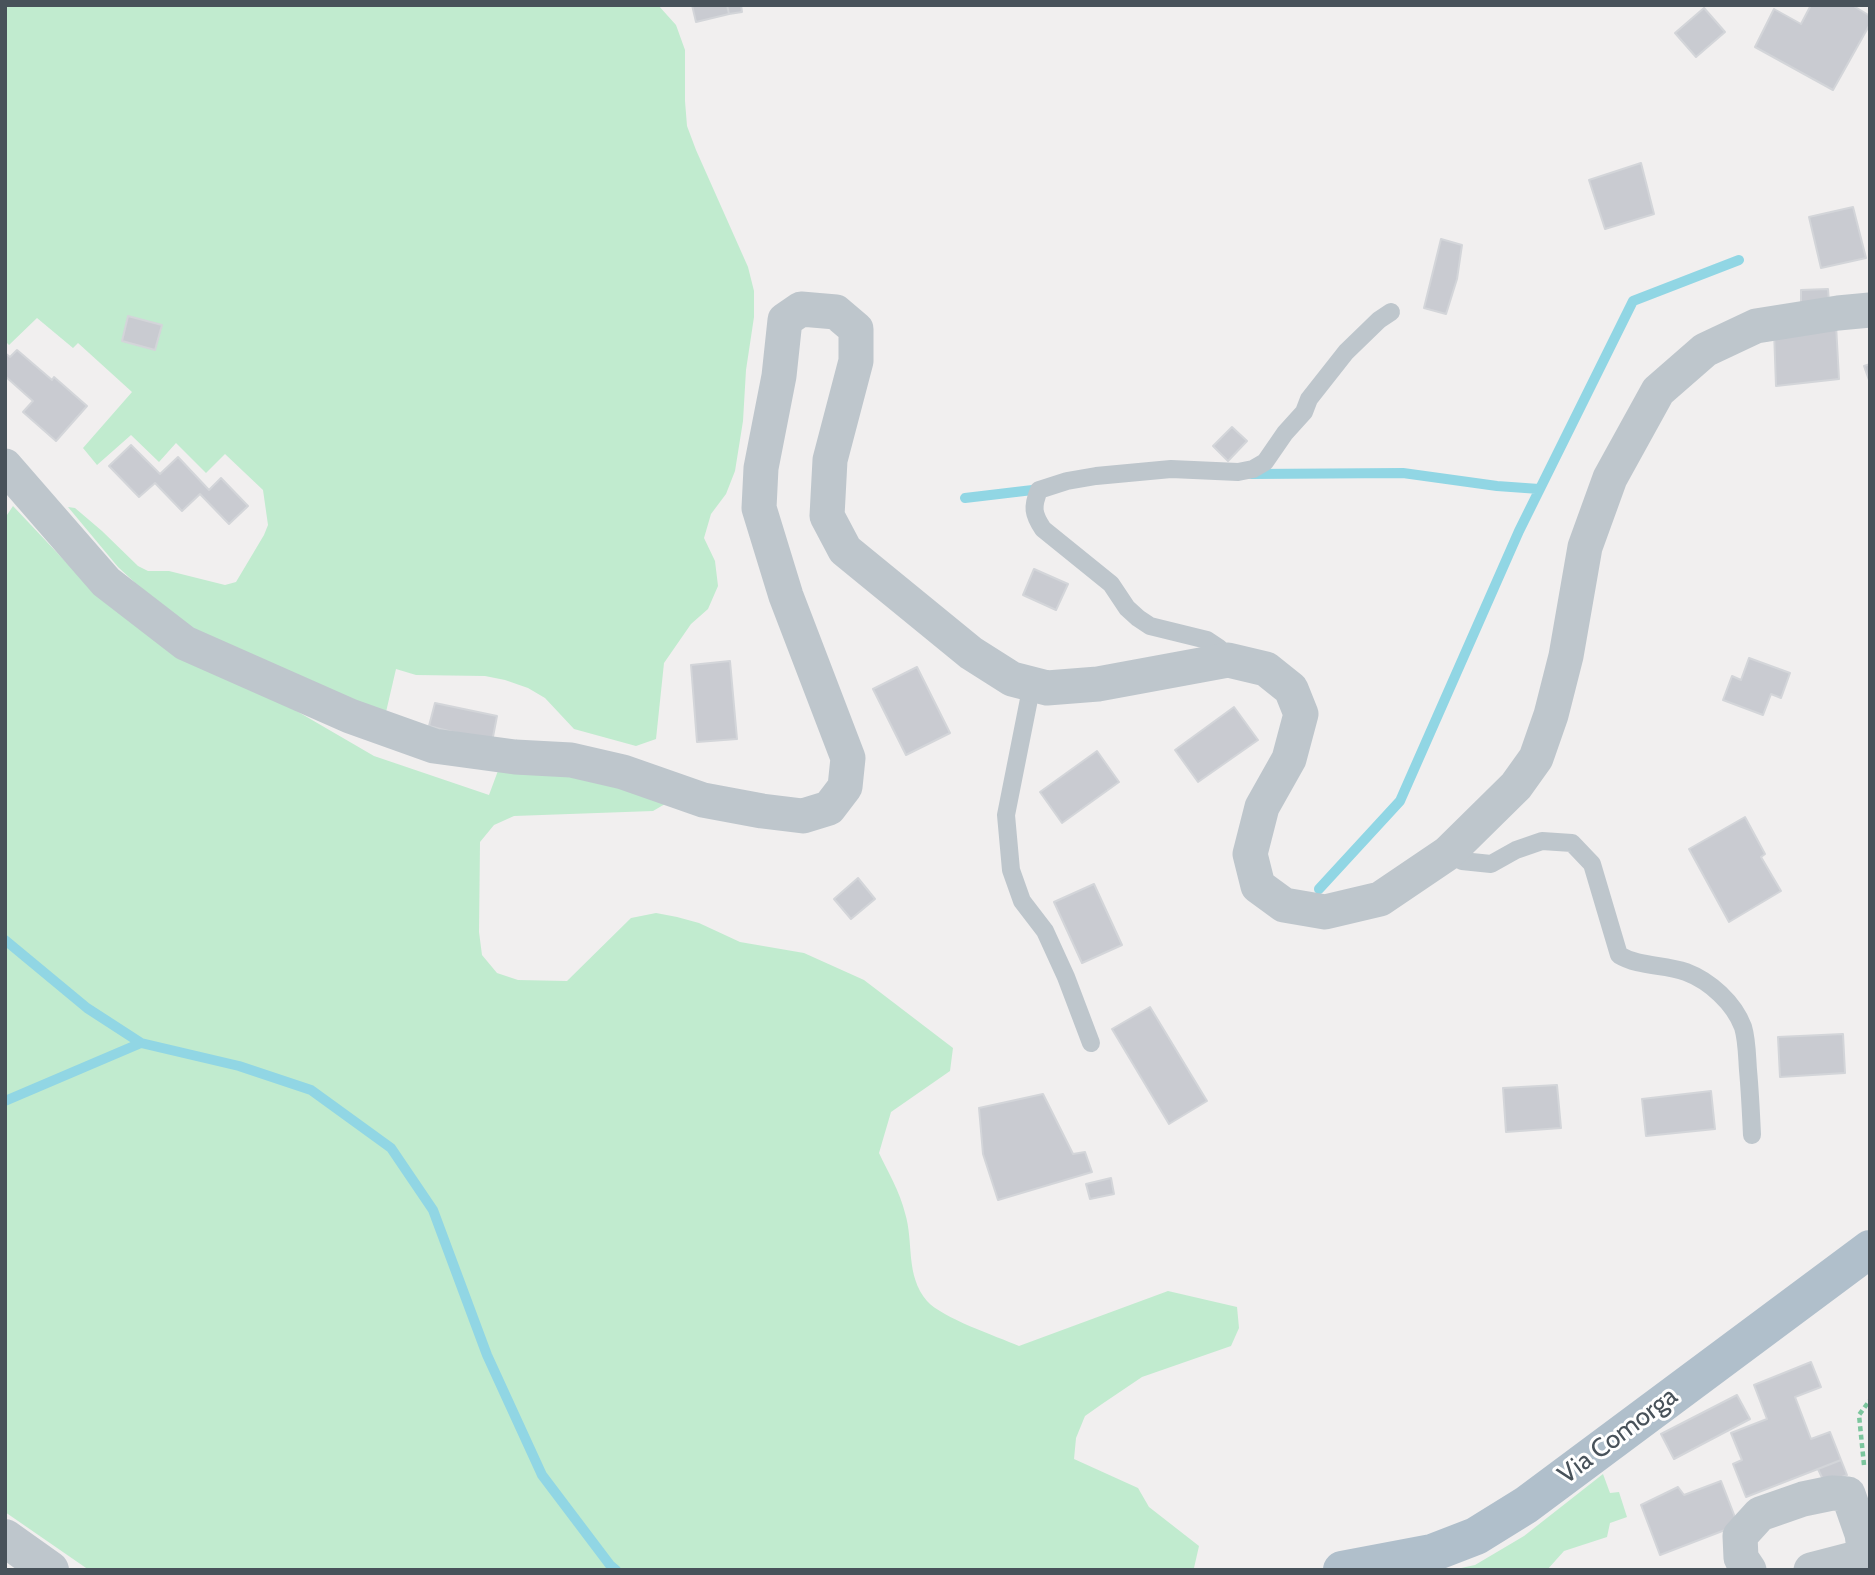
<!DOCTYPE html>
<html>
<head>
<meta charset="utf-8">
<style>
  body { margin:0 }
  #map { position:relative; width:1875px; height:1575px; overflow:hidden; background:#f1efef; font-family:Cabin,sans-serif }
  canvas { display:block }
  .frame { position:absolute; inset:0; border:7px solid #48525a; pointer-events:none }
</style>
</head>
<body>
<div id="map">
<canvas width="1875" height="1575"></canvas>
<div class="frame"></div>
</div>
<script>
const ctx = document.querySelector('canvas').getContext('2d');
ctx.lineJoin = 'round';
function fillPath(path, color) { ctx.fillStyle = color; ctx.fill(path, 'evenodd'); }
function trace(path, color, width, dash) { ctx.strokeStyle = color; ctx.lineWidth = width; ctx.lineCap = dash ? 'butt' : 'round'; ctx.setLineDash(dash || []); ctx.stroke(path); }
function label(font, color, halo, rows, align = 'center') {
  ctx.font = font + ' Cabin,sans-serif'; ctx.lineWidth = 6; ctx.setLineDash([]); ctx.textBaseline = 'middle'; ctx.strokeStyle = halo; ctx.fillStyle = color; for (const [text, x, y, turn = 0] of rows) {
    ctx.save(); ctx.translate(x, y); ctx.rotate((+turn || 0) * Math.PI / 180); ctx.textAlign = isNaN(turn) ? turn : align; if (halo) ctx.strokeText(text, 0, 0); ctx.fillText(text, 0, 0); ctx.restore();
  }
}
fillPath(new Path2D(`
  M 5,5 L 658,5 L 676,25 L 685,50 L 685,101 L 687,126 L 696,150 L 748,267 L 754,291 L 754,317 L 746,370 L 743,421 L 735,471 L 726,494 L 711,514 L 704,538 L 715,561 L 718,586 L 708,609 L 691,624 L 664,663 L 656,739 L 636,746 L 574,729 L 545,698 L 528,688 L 505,680 L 485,676 L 416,675 L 396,669 L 386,712 L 218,650 L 171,616 L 118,567 L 68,507 L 75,508 L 102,531 L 138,566 L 148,571 L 169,571 L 225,585 L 236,582 L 264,535 L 268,525 L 263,490 L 225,454 L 206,473 L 176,443 L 159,462 L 131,435 L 97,465 L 83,448 L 132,392 L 78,343 L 73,348 L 37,318 L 9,345 L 5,341 Z
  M 13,506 L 97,595 L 374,756 L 489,795 L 499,768 L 623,783 L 665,804 L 653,811 L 514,816 L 494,825 L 480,842 L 479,932 L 482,955 L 497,973 L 518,980 L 567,981 L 631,918 L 656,913 L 677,917 L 699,923 L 740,942 L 804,953 L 864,980 L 953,1048 L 950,1071 L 891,1112 L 879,1153 C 888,1172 900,1192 905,1213 C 914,1242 905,1275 927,1301 C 942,1318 996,1336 1019,1346 L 1168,1291 L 1237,1307 L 1239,1328 L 1231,1346 L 1142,1377 L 1102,1404 L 1085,1416 L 1076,1438 L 1074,1459 L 1138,1488 L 1149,1507 L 1199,1546 L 1194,1568 L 1187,1570 L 89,1570 L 5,1512 L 5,518 Z
  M 1603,1474 L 1610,1493 L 1619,1492 L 1627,1517 L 1610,1523 L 1607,1537 L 1564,1551 L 1547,1570 L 1452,1570 L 1475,1565 L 1524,1536 Z`), '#c1ebcf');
trace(new Path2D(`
  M 1251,474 L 1403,473 L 1497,486 L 1539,489
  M 965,498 L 1041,489
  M 1319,889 L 1400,801 L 1519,531 L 1633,301 L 1739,260
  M 5,940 L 87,1008 L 141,1043
  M 5,1101 L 141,1043 L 239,1066 L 311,1090 L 391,1148 L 433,1210 L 487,1355 L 542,1475 L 610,1565 L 616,1570`), '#91d6e4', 10);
const building = new Path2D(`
  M 692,5 L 727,5 L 729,14 L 696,22 Z
  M 727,5 L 741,5 L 742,12 L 729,14 Z
  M 1811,5 L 1852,5 L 1870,16 L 1870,24 L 1833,90 L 1755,47 L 1774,9 L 1801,24 Z
  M 1704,8 L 1725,32 L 1696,57 L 1675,33 Z
  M 1641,163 L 1654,214 L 1605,229 L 1589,180 Z
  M 1853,207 L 1866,258 L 1821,268 L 1809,217 Z
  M 1441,239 L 1462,245 L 1457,279 L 1446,314 L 1424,308 Z
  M 1828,289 L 1829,302 L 1801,304 L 1801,290 Z
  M 128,316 L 162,325 L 155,350 L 122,341 Z
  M 1836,325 L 1839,379 L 1776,386 L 1774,331 Z
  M 17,350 L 52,380 L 54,377 L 87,406 L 56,441 L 23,412 L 33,401 L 5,376 L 5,353 L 10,357 Z
  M 1870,364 L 1870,383 L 1864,366 Z
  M 1232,427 L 1247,441 L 1228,461 L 1213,446 Z
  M 131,445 L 160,474 L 178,457 L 209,490 L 221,478 L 248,506 L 229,524 L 200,494 L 182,511 L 155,483 L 139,497 L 109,466 Z
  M 1034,569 L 1068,584 L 1056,610 L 1023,595 Z
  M 1749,658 L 1790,673 L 1781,698 L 1771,694 L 1763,715 L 1723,700 L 1732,676 L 1741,680 Z
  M 730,661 L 737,739 L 697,742 L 691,665 Z
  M 917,667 L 950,733 L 906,755 L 873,689 Z
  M 435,703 L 497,716 L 492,742 L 429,726 Z
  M 1234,707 L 1258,740 L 1198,782 L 1175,750 Z
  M 1097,751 L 1119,782 L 1062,823 L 1040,792 Z
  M 1745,817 L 1765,854 L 1761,857 L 1781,891 L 1729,922 L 1689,849 Z
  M 858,878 L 875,899 L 851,919 L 834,899 Z
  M 1094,884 L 1122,945 L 1082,963 L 1054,902 Z
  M 1150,1007 L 1207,1101 L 1169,1124 L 1112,1029 Z
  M 1843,1034 L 1845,1073 L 1780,1077 L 1778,1037 Z
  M 1557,1085 L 1561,1128 L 1506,1132 L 1503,1088 Z
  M 1711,1091 L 1715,1129 L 1646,1136 L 1642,1099 Z
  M 1043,1094 L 1073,1154 L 1085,1152 L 1092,1172 L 998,1200 L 983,1154 L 979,1108 Z
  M 1111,1178 L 1114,1194 L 1090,1199 L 1086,1184 Z
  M 1811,1362 L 1821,1387 L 1795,1397 L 1811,1439 L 1830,1432 L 1841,1460 L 1746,1497 L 1733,1464 L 1742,1460 L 1731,1433 L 1767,1419 L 1754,1385 Z
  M 1737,1395 L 1750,1419 L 1674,1459 L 1661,1434 Z
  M 1841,1460 L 1847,1475 L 1825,1484 L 1818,1469 Z
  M 1721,1481 L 1738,1525 L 1660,1555 L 1641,1505 L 1678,1487 L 1684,1495 Z`);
fillPath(building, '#c9cbd1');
trace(building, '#d3d5d9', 2);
trace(new Path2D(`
  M 1864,1465 L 1859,1415 L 1870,1400`), '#7cc69e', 4.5, [5, 3.5]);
trace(new Path2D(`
  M 1228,660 L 1219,648 L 1207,640 L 1150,626 L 1138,618 L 1127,608 L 1111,584 L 1043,529 C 1033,514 1032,507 1039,490 L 1067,481 L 1096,476 L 1171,469 L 1238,472 L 1253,469 L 1265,462 L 1285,433 L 1304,412 L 1309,399 L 1346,352 L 1379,320 L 1391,312
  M 1032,684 L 1006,815 L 1011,870 L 1022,901 L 1045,931 L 1066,977 L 1091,1043
  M 1448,853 L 1462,861 L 1491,864 L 1516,850 L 1542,841 L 1572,843 L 1592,864 L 1619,955 C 1639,967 1664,964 1686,972 C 1710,981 1734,1003 1743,1027 C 1747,1040 1747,1057 1748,1070 C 1750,1092 1751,1113 1752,1135`), '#bec6cc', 18);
trace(new Path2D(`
  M 5,466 L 106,582 L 185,643 L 350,716 L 434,746 L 515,757 L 571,760 L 623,772 L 703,800 L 762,811 L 803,816 L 829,808 L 845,787 L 848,758 L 786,596 L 759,508 L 761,468 L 779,376 L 785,320 L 801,309 L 836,312 L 856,329 L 856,361 L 830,460 L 827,516 L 845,550 L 971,653 L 1012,679 L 1047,688 L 1098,684 L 1228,660 L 1266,669 L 1291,689 L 1301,714 L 1289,759 L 1262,807 L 1250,854 L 1258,886 L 1284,905 L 1325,912 L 1380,899 L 1448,853 L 1516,786 L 1536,758 L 1551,715 L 1566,656 L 1585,547 L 1610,478 L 1658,391 L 1705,350 L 1756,326 L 1838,313 L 1870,310
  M 1749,1570 L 1741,1558 L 1740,1536 L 1760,1514 L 1803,1499 L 1832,1493 L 1848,1494 L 1862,1534 L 1865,1556 L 1811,1570`), '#bec6cc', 35);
trace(new Path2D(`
  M 5,1538 L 50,1570`), '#bec6cc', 38);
trace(new Path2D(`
  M 1342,1570 L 1432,1553 L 1476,1536 L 1526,1505 L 1870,1249`), '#b0bfcb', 38);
label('26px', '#48525a', '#fff', [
  ["Via Comorga",1618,1436,-37]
]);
</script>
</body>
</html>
